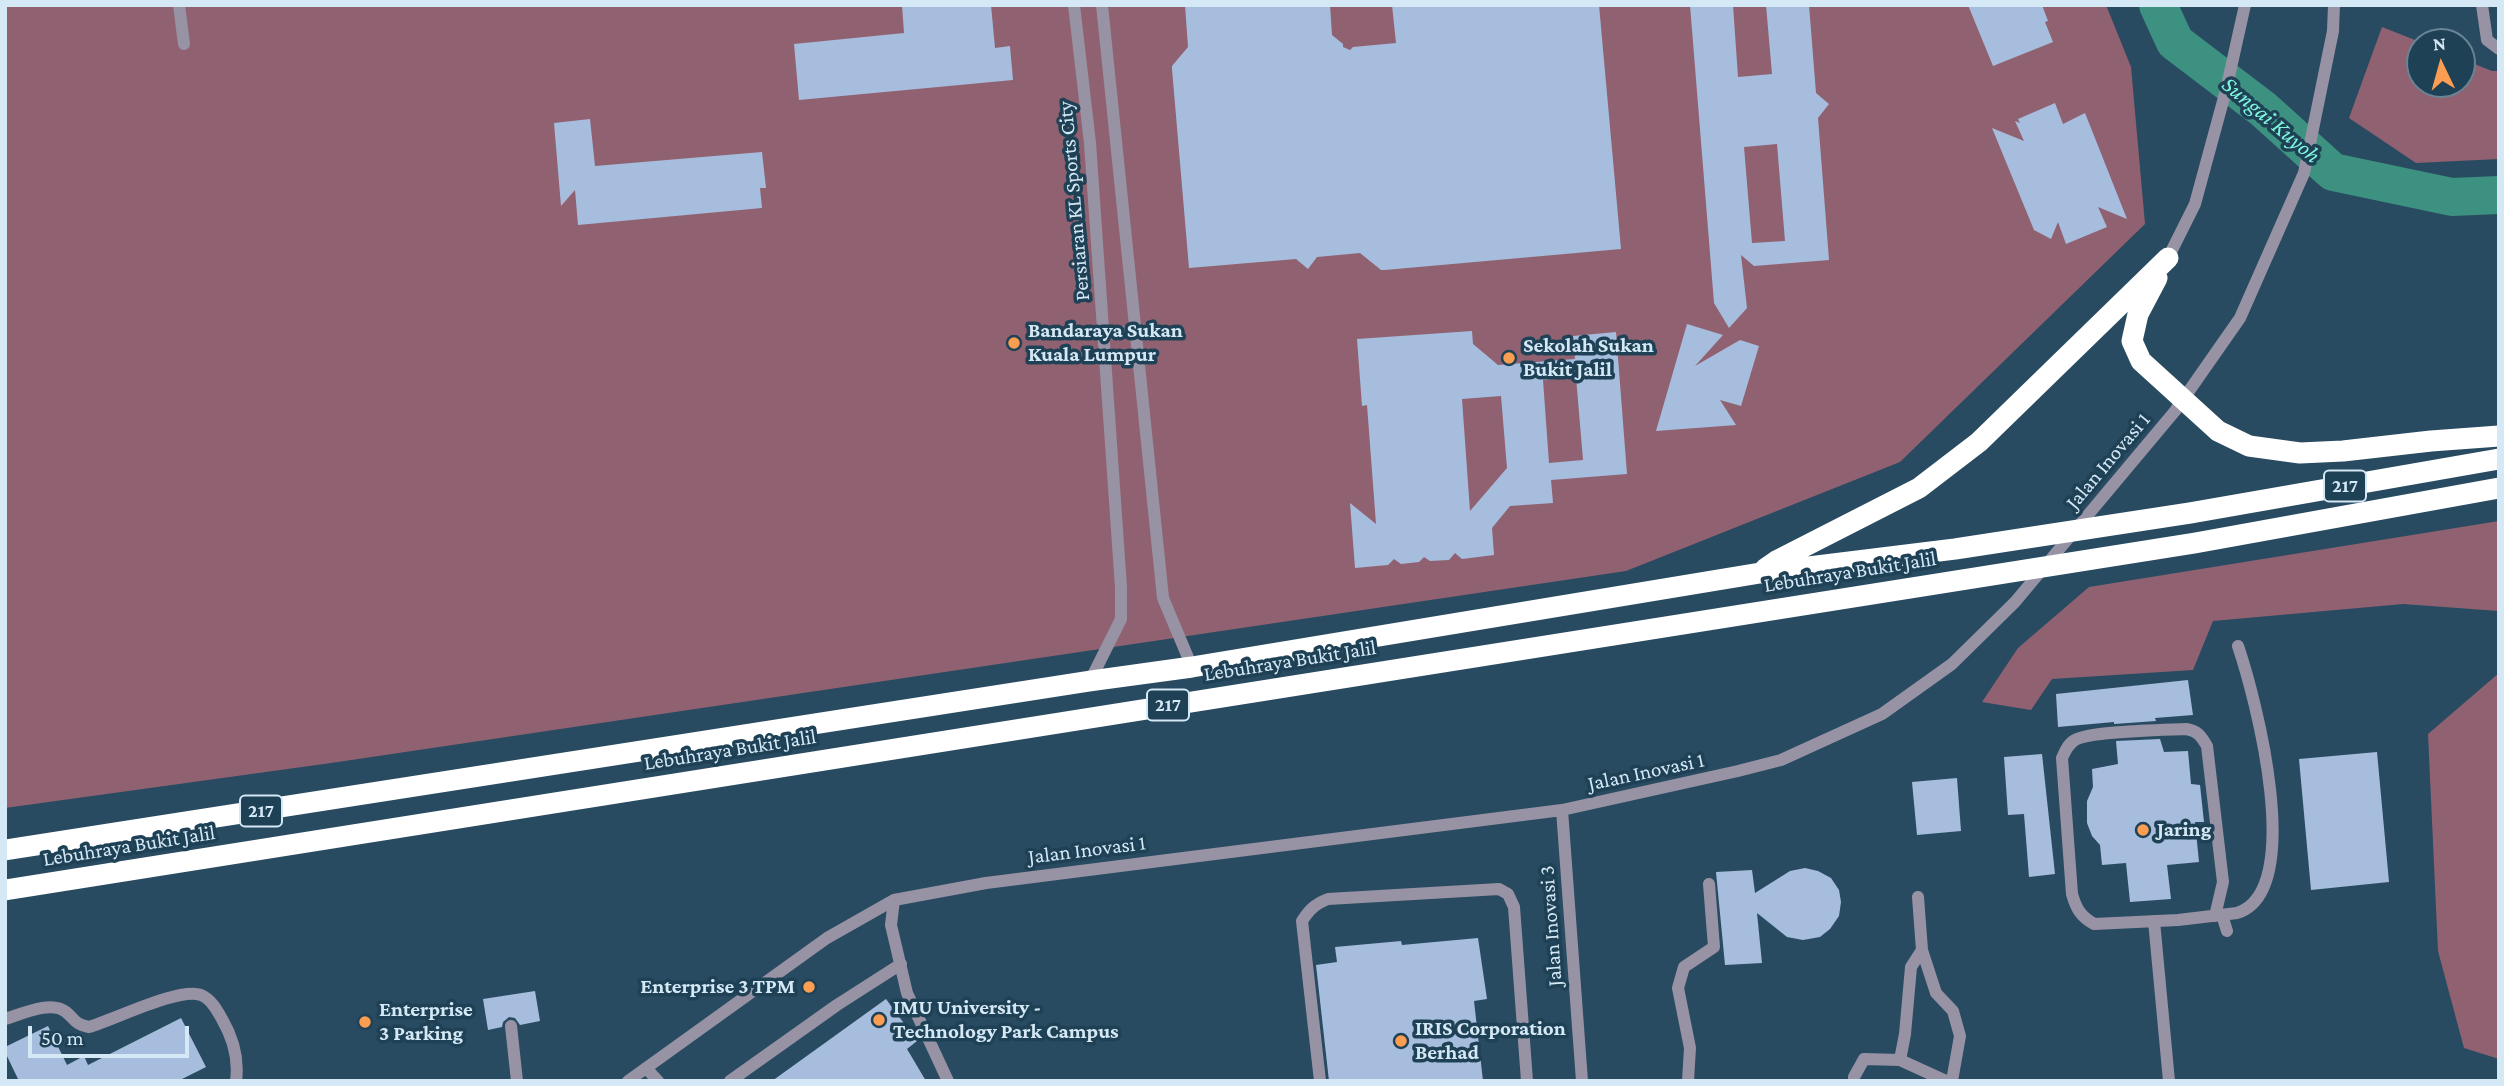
<!DOCTYPE html>
<html>
<head>
<meta charset="utf-8">
<style>
  body { margin:0 }
  #map { position:relative; width:2504px; height:1086px; overflow:hidden; background:#294b61; font-family:"Crimson Pro",serif }
  canvas { display:block }
  .frame { position:absolute; inset:0; border:7px solid #d5e8f5; pointer-events:none }
  .north { position:absolute; left:2406px; top:28px; width:70px; height:70px; box-sizing:border-box; background:#1f4156; border:2px solid #688496; border-radius:50%; rotate:355deg; font-size:19px; font-weight:700; line-height:28px; text-align:center; color:#d5e8f5 }
  .north::after { content:''; display:block; margin:auto; width:24px; height:32px; background:#fb9e51; clip-path:polygon(50% 0,100% 100%,50% 72%,0 100%) }
  .scale { position:absolute; left:28px; top:1026px; width:161px; height:32px; box-sizing:border-box; border:4px solid #d5e8f5; border-top:0; padding-left:9px; font-size:21px; line-height:24px; white-space:nowrap; color:#d5e8f5; -webkit-text-stroke:5px #1f4156; paint-order:stroke }
</style>
</head>
<body>
<div id="map">
<canvas width="2504" height="1086"></canvas>
<div class="frame"></div>
<div class="north">N</div>
<div class="scale">50 m</div>
</div>
<script>
const ctx = document.querySelector('canvas').getContext('2d');
ctx.lineJoin = 'round';
function fillPath(path, color) { ctx.fillStyle = color; ctx.fill(path, 'evenodd'); }
function trace(path, color, width, dash) { ctx.strokeStyle = color; ctx.lineWidth = width; ctx.lineCap = dash ? 'butt' : 'round'; ctx.setLineDash(dash || []); ctx.stroke(path); }
function label(font, color, halo, rows, align = 'center') {
  ctx.font = font + ' "Crimson Pro",serif'; ctx.lineWidth = 7; ctx.setLineDash([]); ctx.textBaseline = 'middle'; ctx.strokeStyle = halo; ctx.fillStyle = color; for (const [text, x, y, turn = 0] of rows) {
    ctx.save(); ctx.translate(x, y); ctx.rotate((+turn || 0) * Math.PI / 180); ctx.textAlign = isNaN(turn) ? turn : align; if (halo) ctx.strokeText(text, 0, 0); ctx.fillText(text, 0, 0); ctx.restore();
  }
}
fillPath(new Path2D(`
  M 5,5 L 2106,5 L 2131,67 L 2145,224 L 1900,462 L 1626,571 L 331,763 L 5,808 Z
  M 2382,27 L 2420,42 L 2420,84 L 2462,84 L 2462,59 L 2492,71 L 2499,71 L 2499,159 L 2416,163 L 2349,118 Z
  M 2499,521 L 2499,611 L 2403,604 L 2213,621 L 2193,670 L 2052,679 L 2031,710 L 1982,702 L 2018,648 L 2089,587 Z
  M 2499,673 L 2499,1059 L 2464,1048 L 2438,951 L 2428,734 Z`), '#906271');
trace(new Path2D(`
  M 2158,5 L 2175,42 L 2263,109 L 2333,172 L 2452,197 L 2499,195`), '#3d9180', 38);
fillPath(new Path2D(`
  M 902,5 L 991,5 L 995,48 L 1010,46 L 1013,80 L 799,100 L 794,44 L 904,33 Z
  M 1185,5 L 1330,5 L 1332,35 L 1343,44 L 1343,47 L 1350,50 L 1353,47 L 1396,43 L 1392,5 L 1599,5 L 1621,249 L 1385,270 L 1381,270 L 1360,253 L 1317,257 L 1308,269 L 1296,259 L 1189,268 L 1172,69 L 1172,66 L 1188,47 Z
  M 1690,5 L 1733,5 L 1738,77 L 1772,74 L 1766,5 L 1809,5 L 1816,93 L 1829,104 L 1818,118 L 1829,260 L 1754,266 L 1741,255 L 1747,308 L 1729,328 L 1714,303 ZM 1777,144 L 1785,241 L 1752,243 L 1744,147 Z
  M 1968,5 L 2042,5 L 2048,21 L 2045,22 L 2053,42 L 1993,66 Z
  M 2055,103 L 2063,124 L 2085,113 L 2127,219 L 2098,207 L 2107,227 L 2066,244 L 2058,222 L 2051,239 L 2034,230 L 1992,128 L 2024,141 L 2015,121 L 2020,123 L 2018,119 Z
  M 590,119 L 595,166 L 762,152 L 766,188 L 760,188 L 762,208 L 578,225 L 575,190 L 561,206 L 554,123 Z
  M 1687,324 L 1723,335 L 1695,366 L 1740,340 L 1759,346 L 1741,406 L 1720,400 L 1736,425 L 1656,431 Z
  M 1472,331 L 1473,344 L 1498,365 L 1575,359 L 1573,336 L 1616,332 L 1627,474 L 1551,480 L 1553,503 L 1510,506 L 1492,528 L 1494,555 L 1462,559 L 1455,553 L 1449,560 L 1430,561 L 1424,557 L 1419,562 L 1401,564 L 1394,559 L 1388,565 L 1355,568 L 1350,503 L 1376,524 L 1367,405 L 1362,406 L 1357,339 ZM 1576,377 L 1583,460 L 1549,463 L 1543,380 ZM 1501,396 L 1507,468 L 1470,511 L 1462,399 Z
  M 2188,680 L 2193,715 L 2155,718 L 2156,721 L 2114,724 L 2114,722 L 2058,727 L 2056,694 Z
  M 2160,739 L 2164,752 L 2188,751 L 2191,784 L 2200,785 L 2204,822 L 2195,822 L 2199,862 L 2167,865 L 2171,899 L 2130,902 L 2126,863 L 2102,865 L 2100,845 L 2092,836 L 2087,823 L 2087,801 L 2093,787 L 2092,769 L 2118,764 L 2116,741 Z
  M 2377,752 L 2389,882 L 2311,890 L 2299,759 Z
  M 2042,754 L 2055,874 L 2029,877 L 2024,814 L 2008,815 L 2004,757 Z
  M 1957,778 L 1961,831 L 1917,835 L 1912,782 Z
  M 1805,868 L 1818,871 L 1831,878 L 1839,890 L 1841,902 L 1839,916 L 1830,929 L 1820,937 L 1803,940 L 1787,937 L 1757,913 L 1762,963 L 1725,965 L 1716,872 L 1752,870 L 1755,893 L 1790,871 Z
  M 1478,938 L 1487,999 L 1474,1001 L 1483,1081 L 1329,1081 L 1316,965 L 1337,962 L 1335,947 L 1401,941 L 1402,945 Z
  M 535,991 L 540,1021 L 520,1025 L 515,1018 L 509,1017 L 503,1022 L 502,1027 L 488,1030 L 483,999 Z
  M 886,999 L 917,1041 L 907,1049 L 926,1081 L 772,1081 Z
  M 181,1018 L 206,1067 L 178,1081 L 19,1081 L 5,1052 L 5,1047 L 48,1026 L 67,1065 L 84,1056 L 88,1065 Z`), '#a6bdde');
trace(new Path2D(`
  M 179,5 L 184,44
  M 1074,5 L 1090,143 L 1121,587 L 1121,619 L 1090,681
  M 1102,5 L 1163,598 L 1192,667
  M 2482,5 L 2487,40 L 2499,49
  M 2168,258 L 2195,204 L 2226,90 L 2245,5
  M 1104,334 L 1135,331
  M 1562,810 L 1582,1081
  M 894,900 L 891,925 L 907,993 L 948,1081
  M 2222,915 L 2227,931
  M 2215,916 L 2223,882 L 2207,746 C 2201,736 2198,731 2186,729 C 2165,730 2090,731 2075,740 C 2068,744 2065,751 2062,758 L 2072,894 C 2076,908 2080,916 2094,924 L 2178,920 L 2237,913 C 2307,891 2255,696 2238,646
  M 2154,921 L 2169,1081
  M 1922,950 L 1936,993 L 1953,1011 L 1960,1036 L 1952,1081
  M 5,1019 C 22,1014 51,1000 66,1012 C 76,1020 74,1024 89,1027 C 114,1020 179,987 201,995 C 211,999 217,1010 222,1019 C 233,1038 239,1059 236,1081
  M 511,1026 L 517,1081
  M 1900,1060 L 1946,1081
  M 646,1068 L 658,1081
  M 628,1081 L 827,938 L 894,900 L 986,883 L 1562,810 L 1738,771 L 1781,760 L 1882,714 L 1952,664 L 2015,602 L 2175,411 L 2240,318 L 2304,173 L 2333,31 L 2334,5
  M 730,1081 L 837,1005 L 901,964
  M 1320,1081 L 1302,921 C 1309,910 1315,904 1328,899 L 1499,889 L 1508,894 L 1514,907 L 1527,1081
  M 1688,1081 L 1690,1048 L 1678,988 L 1684,967 L 1714,947 L 1709,884
  M 1854,1081 L 1854,1077 L 1864,1059 L 1900,1060 L 1905,1034 L 1911,967 L 1922,950 L 1918,897`), '#9893a4', 12);
trace(new Path2D(`
  M 2157,278 L 2138,314 L 2132,341 L 2141,361 L 2218,431 L 2249,446 L 2300,453 L 2343,451 L 2431,441 L 2499,436
  M 1765,569 L 1778,560 L 1919,488 L 1979,442 L 2168,258
  M 5,850 L 1090,681 L 1192,667 L 1760,573 L 1955,549 L 2190,513 L 2499,459
  M 5,890 L 2195,543 L 2499,488`), '#fff', 21);
for (const [x, y, r, color] of [
  [1014,343,7,"#fb9e51"],
  [1509,358,7,"#fb9e51"],
  [2143,830,7,"#fb9e51"],
  [809,987,7,"#fb9e51"],
  [879,1020,7,"#fb9e51"],
  [365,1022,7,"#fb9e51"],
  [1401,1041,7,"#fb9e51"]
]) { const dot = new Path2D(); dot.arc(x, y, r, 0, 2 * Math.PI); ctx.fillStyle = color; ctx.fill(dot); trace(dot, '#1f4156', 2.5); }
for (const [x, y, w] of [
  [2345,486,42],
  [1168,705,42],
  [261,811,42]
]) { const box = new Path2D(); box.roundRect(x - w / 2, y - 15.5, w, 31, 5); ctx.fillStyle = '#1f4156'; ctx.fill(box); trace(box, '#d5e8f5', 2); }
label('bold 19px', '#d5e8f5', null, [
  ["217",2345,486],
  ["217",1168,705],
  ["217",261,811]
]);
label('21px', '#d5e8f5', '#1f4156', [
  ["Persiaran KL Sports City",1074,201,-95],
  ["Jalan Inovasi 1",2108,461,-50],
  ["Lebuhraya Bukit Jalil",1850,572,-9],
  ["Lebuhraya Bukit Jalil",1290,661,-9],
  ["Lebuhraya Bukit Jalil",730,750,-9],
  ["Jalan Inovasi 1",1646,772,-12],
  ["Lebuhraya Bukit Jalil",129,846,-9],
  ["Jalan Inovasi 1",1087,850,-7],
  ["Jalan Inovasi 3",1551,926,-94]
]);
label('bold 21px', '#d5e8f5', '#1f4156', [
  ["Bandaraya Sukan",1028,331],
  ["Kuala Lumpur",1028,355],
  ["Sekolah Sukan",1523,346],
  ["Bukit Jalil",1523,370],
  ["Jaring",2157,830],
  ["Enterprise 3 TPM",795,987,"right"],
  ["IMU University -",893,1008],
  ["Technology Park Campus",893,1032],
  ["Enterprise",379,1010],
  ["3 Parking",379,1034],
  ["IRIS Corporation",1415,1029],
  ["Berhad",1415,1053]
], 'left');
label('italic 23px', '#7ff7dd', '#1f4156', [
  ["Sungai Kuyoh",2271,120,40]
]);
</script>
</body>
</html>
